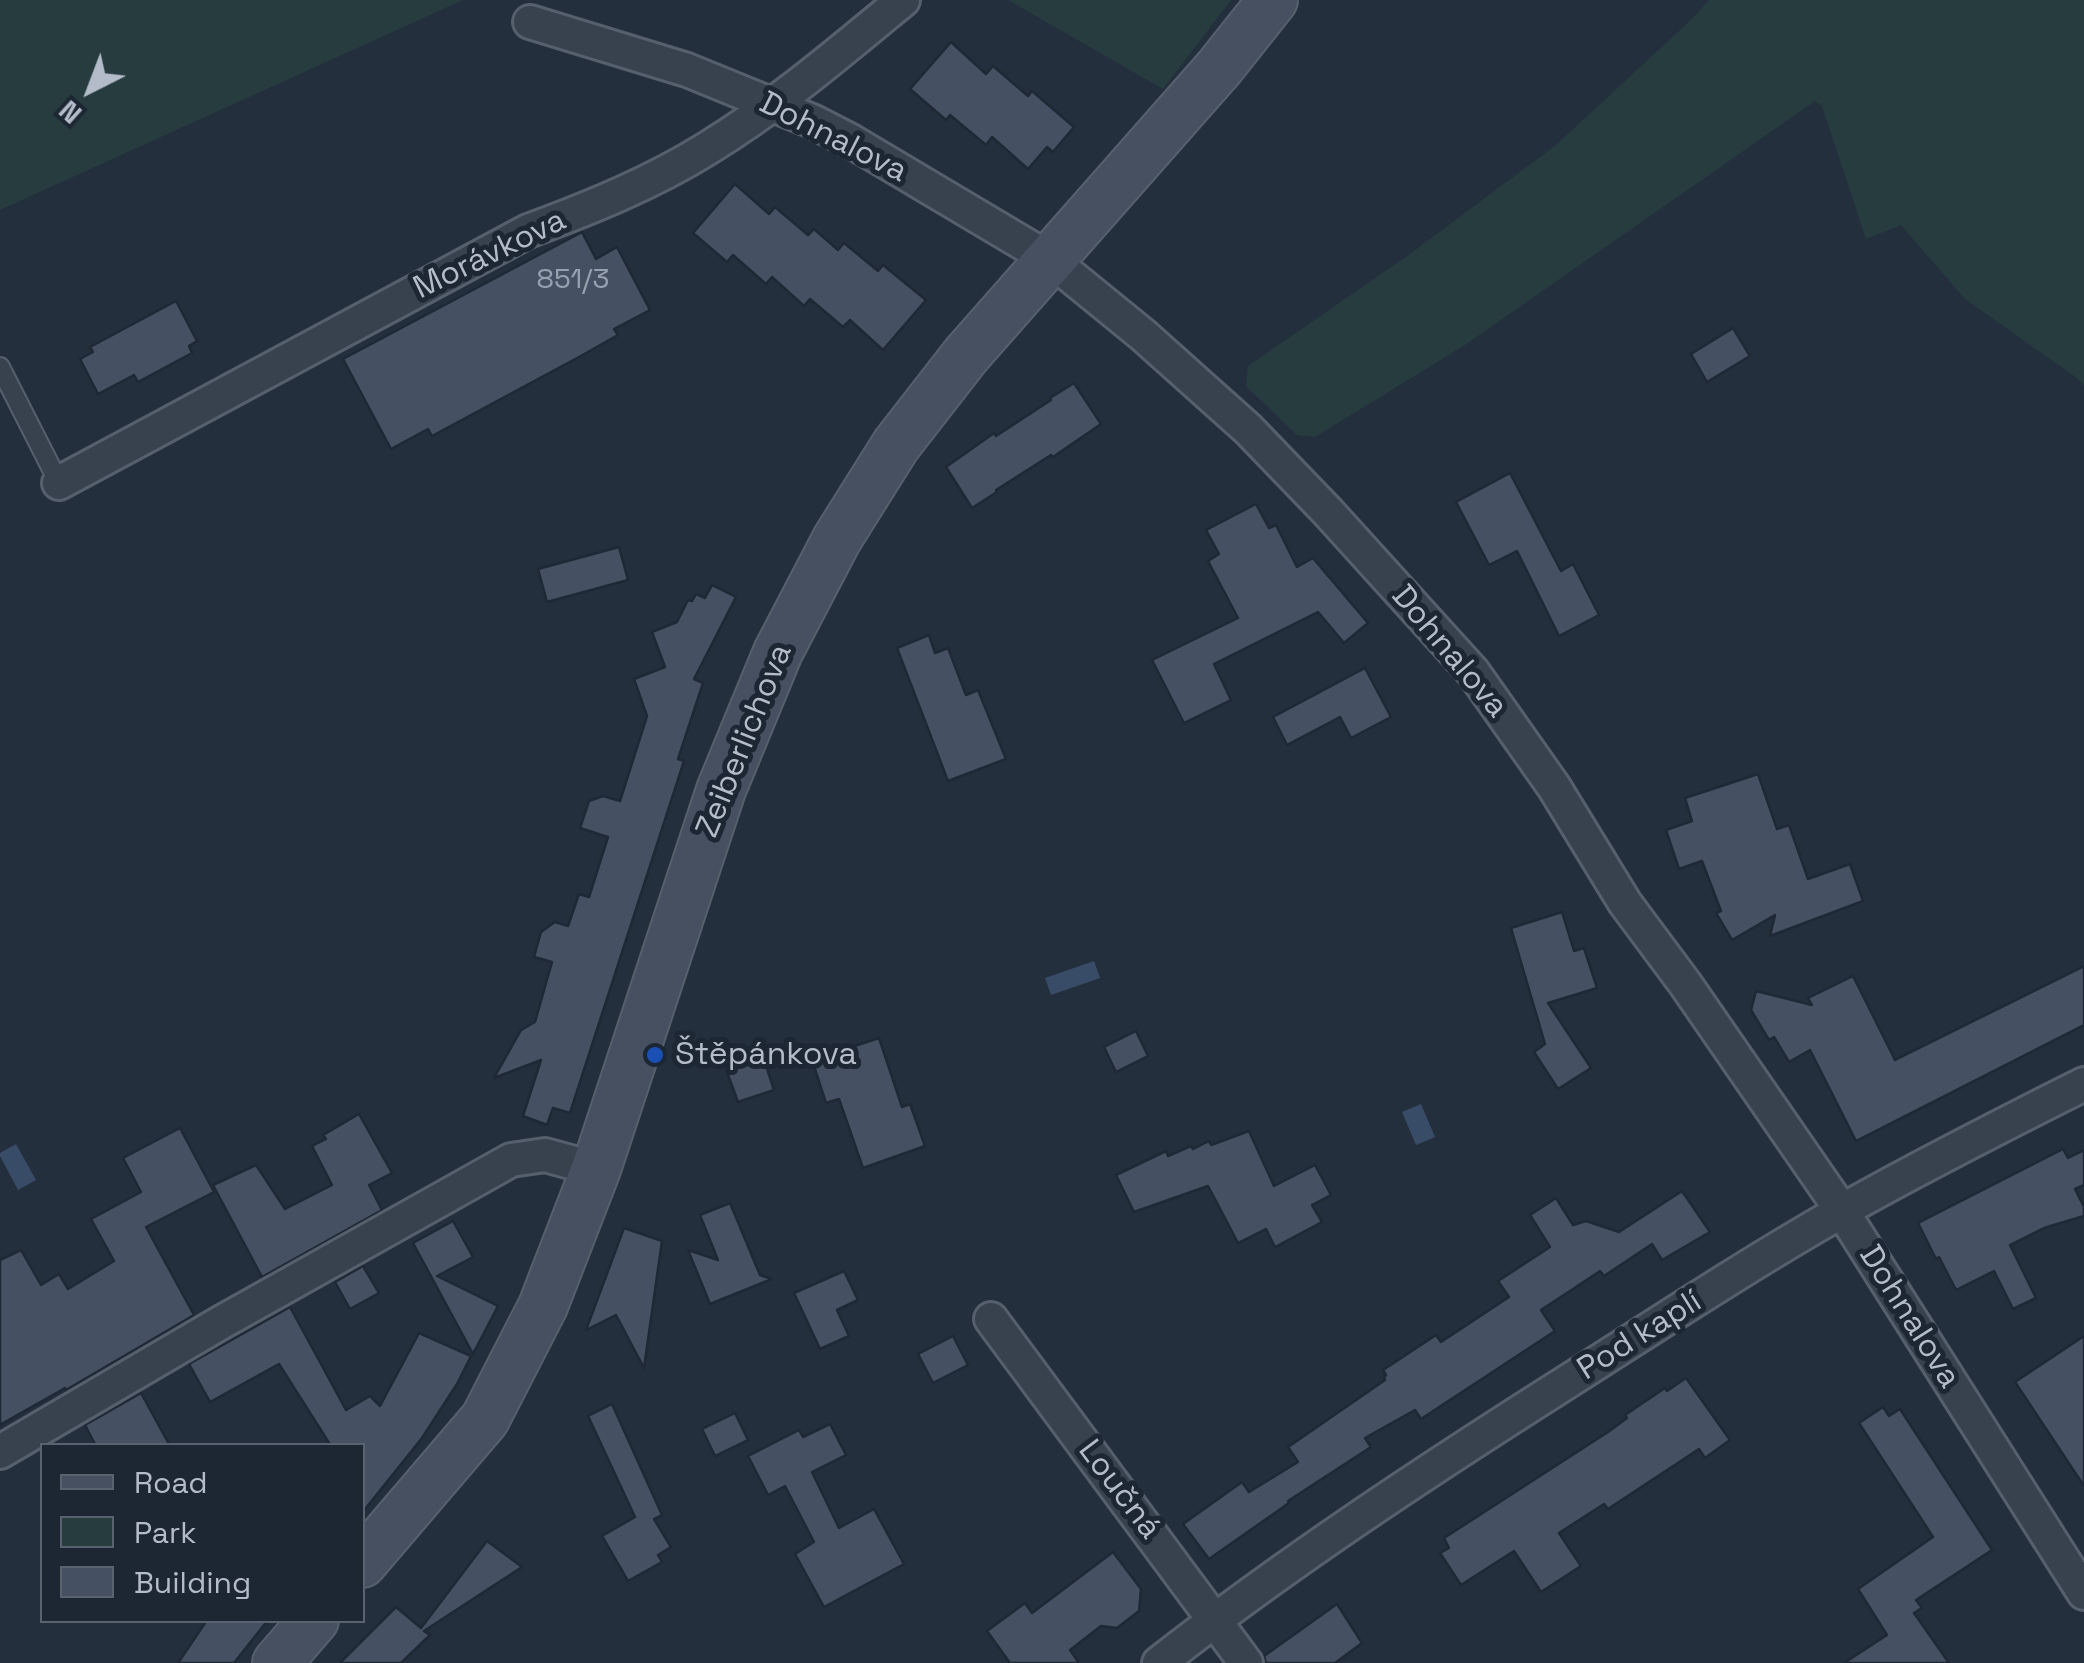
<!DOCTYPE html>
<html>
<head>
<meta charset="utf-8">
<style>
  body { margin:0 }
  #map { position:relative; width:2084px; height:1663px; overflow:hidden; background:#242f3e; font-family:"Space Grotesk",sans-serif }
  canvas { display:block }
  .legend { position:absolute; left:40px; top:1443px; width:325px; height:180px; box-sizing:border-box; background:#1d2633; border:2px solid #59626f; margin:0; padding:12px 18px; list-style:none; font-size:30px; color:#b4bcc9 }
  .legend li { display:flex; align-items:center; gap:20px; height:50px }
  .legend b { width:50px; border:2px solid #59626f }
  .north { position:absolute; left:40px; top:40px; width:100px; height:100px; -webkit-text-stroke:8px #1d2633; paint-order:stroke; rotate:222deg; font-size:28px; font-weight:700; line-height:40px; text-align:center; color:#b4bcc9 }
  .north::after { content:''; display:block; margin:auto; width:35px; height:45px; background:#b4bcc9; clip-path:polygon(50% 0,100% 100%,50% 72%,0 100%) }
</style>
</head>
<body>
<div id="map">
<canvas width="2084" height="1663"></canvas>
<ul class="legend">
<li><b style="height:12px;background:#465061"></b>Road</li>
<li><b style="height:28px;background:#263c3f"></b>Park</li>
<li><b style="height:28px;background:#455162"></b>Building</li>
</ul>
<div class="north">N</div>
</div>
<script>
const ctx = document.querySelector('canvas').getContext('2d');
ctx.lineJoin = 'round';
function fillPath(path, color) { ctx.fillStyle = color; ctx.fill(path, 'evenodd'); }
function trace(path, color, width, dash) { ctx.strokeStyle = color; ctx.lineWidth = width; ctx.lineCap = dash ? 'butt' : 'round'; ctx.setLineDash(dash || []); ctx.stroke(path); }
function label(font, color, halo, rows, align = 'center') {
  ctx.font = font + ' "Space Grotesk",sans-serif'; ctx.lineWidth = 10; ctx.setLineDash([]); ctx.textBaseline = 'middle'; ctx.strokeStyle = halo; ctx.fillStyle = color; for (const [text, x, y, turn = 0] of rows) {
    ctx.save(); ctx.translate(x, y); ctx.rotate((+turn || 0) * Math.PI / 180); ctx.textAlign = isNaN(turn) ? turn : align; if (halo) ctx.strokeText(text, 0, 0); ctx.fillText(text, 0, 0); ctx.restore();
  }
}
fillPath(new Path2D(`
  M 0,0 L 463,0 L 0,210 Z
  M 1008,0 L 1231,0 L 1163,89 Z
  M 1709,0 L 2084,0 L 2084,385 L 2077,378 L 1965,299 L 1901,225 L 1866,239 L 1822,106 L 1815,101 L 1465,345 L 1315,437 L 1297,435 L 1246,386 L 1248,366 L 1410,254 L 1556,145 L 1692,19 Z`), '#263c3f');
fillPath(new Path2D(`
  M 1094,961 L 1100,978 L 1051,995 L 1045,978 Z
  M 1421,1104 L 1435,1137 L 1416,1145 L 1402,1112 Z
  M 16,1144 L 36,1180 L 18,1190 L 0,1156 L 0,1153 Z`), '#394c67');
const building = new Path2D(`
  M 951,42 L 986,74 L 993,66 L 1028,96 L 1032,91 L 1074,127 L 1053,152 L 1047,147 L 1028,169 L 992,137 L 986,145 L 950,115 L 946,120 L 910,89 Z
  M 735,184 L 769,214 L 775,207 L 808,235 L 814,229 L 838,250 L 844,243 L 878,271 L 883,265 L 926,300 L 883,350 L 850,320 L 843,327 L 810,299 L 804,306 L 772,277 L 766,284 L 733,255 L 727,262 L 693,233 Z
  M 582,232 L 596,259 L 617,247 L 650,310 L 614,329 L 618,335 L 579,357 L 432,436 L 428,429 L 391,449 L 343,359 Z
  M 176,301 L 197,341 L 189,346 L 192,353 L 138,382 L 134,375 L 98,394 L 80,359 L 93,352 L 90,347 Z
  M 1733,328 L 1750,356 L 1707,382 L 1691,354 Z
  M 1074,383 L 1101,424 L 1053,457 L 1051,455 L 996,490 L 997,492 L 972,508 L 946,467 L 994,433 L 996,436 L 1051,400 L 1050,398 Z
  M 1510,473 L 1561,571 L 1573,564 L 1599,615 L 1559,636 L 1517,551 L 1489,565 L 1456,502 Z
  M 1256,504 L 1269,528 L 1276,525 L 1297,567 L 1313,558 L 1368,623 L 1344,643 L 1318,612 L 1214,664 L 1231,700 L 1184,723 L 1152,660 L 1238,618 L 1208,561 L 1219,554 L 1206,530 Z
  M 619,547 L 628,580 L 547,602 L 538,569 Z
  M 712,585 L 736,597 L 694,679 L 703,683 L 678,759 L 684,761 L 570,1113 L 553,1108 L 547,1125 L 523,1116 L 541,1060 L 494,1078 L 521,1030 L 535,1022 L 552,962 L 534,957 L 541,932 L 555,922 L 568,926 L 579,894 L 589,897 L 608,837 L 580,828 L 589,801 L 603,796 L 620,801 L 647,716 L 634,679 L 665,667 L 652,632 L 677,622 L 688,600 L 692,601 L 696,594 L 705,598 Z
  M 929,635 L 935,653 L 948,648 L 966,695 L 978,690 L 1006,759 L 948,781 L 897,648 Z
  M 1365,668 L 1391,717 L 1351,738 L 1340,717 L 1287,745 L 1273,717 Z
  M 1758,774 L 1777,829 L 1789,825 L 1808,879 L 1850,864 L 1863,901 L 1770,936 L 1775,915 L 1732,940 L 1716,913 L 1721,911 L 1702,861 L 1679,869 L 1666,830 L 1692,821 L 1685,798 Z
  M 1562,912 L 1574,951 L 1584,948 L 1597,988 L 1548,1003 L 1591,1068 L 1558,1089 L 1534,1052 L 1545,1044 L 1511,928 Z
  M 2084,966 L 2084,1025 L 1856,1141 L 1810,1050 L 1789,1062 L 1774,1037 L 1769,1040 L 1751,1010 L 1756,991 L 1812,1005 L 1808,998 L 1853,976 L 1895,1060 Z
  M 1136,1031 L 1148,1056 L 1116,1072 L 1104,1047 Z
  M 879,1038 L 902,1107 L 910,1104 L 925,1146 L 863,1168 L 839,1099 L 826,1103 L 812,1060 Z
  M 764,1059 L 774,1090 L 738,1102 L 727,1072 Z
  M 359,1114 L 392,1173 L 369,1185 L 382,1210 L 262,1277 L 213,1185 L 256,1165 L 285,1209 L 332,1185 L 312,1146 L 326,1139 L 323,1135 Z
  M 180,1128 L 214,1192 L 146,1227 L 194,1315 L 66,1390 L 65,1388 L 0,1425 L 0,1260 L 21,1250 L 41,1285 L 59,1274 L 68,1289 L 114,1261 L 91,1219 L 141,1192 L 123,1158 Z
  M 1249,1131 L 1274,1186 L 1315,1165 L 1331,1195 L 1312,1205 L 1322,1222 L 1275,1247 L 1266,1229 L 1238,1243 L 1208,1186 L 1134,1212 L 1116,1175 L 1166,1151 L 1168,1156 L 1191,1146 L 1193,1149 L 1209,1141 L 1211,1145 Z
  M 2063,1149 L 2068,1158 L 2084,1150 L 2084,1185 L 2075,1189 L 2084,1207 L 2084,1216 L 2044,1228 L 2010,1245 L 2036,1298 L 2013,1309 L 1994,1271 L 1956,1290 L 1939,1257 L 1936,1259 L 1918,1223 Z
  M 1682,1191 L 1710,1232 L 1662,1260 L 1652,1244 L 1604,1276 L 1600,1271 L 1576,1287 L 1541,1310 L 1555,1331 L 1421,1419 L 1415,1410 L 1365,1438 L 1371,1447 L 1288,1501 L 1289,1503 L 1209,1559 L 1183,1524 L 1242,1482 L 1249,1492 L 1298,1462 L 1288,1447 L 1385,1380 L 1384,1377 L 1386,1375 L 1383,1370 L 1436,1335 L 1441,1342 L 1509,1297 L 1498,1281 L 1550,1247 L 1530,1215 L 1556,1198 L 1573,1225 L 1586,1221 L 1619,1232 Z
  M 730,1203 L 760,1275 L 772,1279 L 710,1304 L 688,1250 L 718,1260 L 700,1215 Z
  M 453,1221 L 473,1257 L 437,1276 L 498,1306 L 473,1354 L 413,1243 Z
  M 624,1228 L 662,1241 L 644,1368 L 616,1315 L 586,1330 Z
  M 363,1266 L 379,1293 L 350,1309 L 335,1282 Z
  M 844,1271 L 858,1300 L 837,1310 L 849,1336 L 820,1349 L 794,1293 Z
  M 290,1307 L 346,1410 L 370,1396 L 380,1406 L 419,1333 L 471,1356 L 457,1384 L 422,1438 L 362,1513 L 362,1446 L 331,1446 L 279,1364 L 210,1402 L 189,1364 Z
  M 953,1336 L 968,1365 L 933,1383 L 918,1354 Z
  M 2084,1336 L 2084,1486 L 2015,1382 Z
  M 1686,1378 L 1730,1440 L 1705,1458 L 1699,1449 L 1608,1509 L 1604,1504 L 1559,1533 L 1581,1566 L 1541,1592 L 1514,1551 L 1461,1585 L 1440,1553 L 1449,1548 L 1444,1538 L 1608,1432 L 1627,1418 L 1625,1415 L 1665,1388 L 1667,1391 Z
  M 141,1393 L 170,1446 L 96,1446 L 85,1425 Z
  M 612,1404 L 662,1515 L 654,1519 L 671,1547 L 658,1555 L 662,1562 L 628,1581 L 602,1536 L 635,1517 L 588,1416 Z
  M 1883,1407 L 1889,1416 L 1900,1409 L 1992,1550 L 1916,1600 L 1922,1608 L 1914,1613 L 1949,1663 L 1844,1663 L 1887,1635 L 1858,1589 L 1933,1537 L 1859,1423 Z
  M 735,1413 L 748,1440 L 715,1456 L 702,1429 Z
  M 830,1424 L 846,1455 L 812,1472 L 839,1528 L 874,1509 L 904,1564 L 824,1607 L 795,1554 L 814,1542 L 785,1486 L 768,1495 L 748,1456 L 799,1430 L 803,1437 Z
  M 487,1541 L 522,1567 L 424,1631 L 430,1635 L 401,1663 L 340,1663 L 396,1607 L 421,1628 Z
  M 1113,1552 L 1141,1589 L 1139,1611 L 1117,1628 L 1101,1626 L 1070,1650 L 1079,1663 L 1010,1663 L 987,1631 L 1025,1603 L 1032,1613 Z
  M 1337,1604 L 1362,1643 L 1335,1663 L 1266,1663 L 1264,1656 Z
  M 207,1620 L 268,1620 L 234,1663 L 178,1663 Z`);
fillPath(building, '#455162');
trace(building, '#1f2835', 2.5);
const lane = new Path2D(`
  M 0,367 L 59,483`);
const street = new Path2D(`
  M 530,22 L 687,70 L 812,121 L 851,141 L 1051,260 L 1143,335 L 1248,429 L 1328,512 L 1473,672 L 1554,787 L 1625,903 L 1686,985 L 1842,1211 L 2084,1593
  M 59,483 L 528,231 C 590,208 652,183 708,148 C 778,105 840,52 903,0
  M 991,1319 L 1246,1663
  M 0,1452 L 222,1322 L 511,1160 L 545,1155 L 596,1169
  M 1159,1663 C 1287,1563 1422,1474 1559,1387 C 1652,1328 1745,1266 1842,1211 C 1921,1166 2003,1125 2084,1084`);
const secondary = new Path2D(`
  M 362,1563 L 485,1419 L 543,1306 L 596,1169 L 721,790 L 778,652 L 837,539 L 896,445 L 966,355 L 1219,68 L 1273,0
  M 277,1663 L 314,1620`);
trace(lane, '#565f6c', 22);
trace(street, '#565f6c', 38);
trace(secondary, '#565f6c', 52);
trace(lane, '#38414e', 18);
trace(street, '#38414e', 32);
trace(secondary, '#465061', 48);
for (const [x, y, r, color] of [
  [655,1055,10,"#1a4fb4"]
]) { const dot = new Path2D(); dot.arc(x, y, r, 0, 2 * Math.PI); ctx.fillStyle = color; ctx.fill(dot); trace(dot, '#1d2633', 4); }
label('28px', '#98a1af', null, [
  ["851/3",573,280]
]);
label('32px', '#b4bcc9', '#1d2633', [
  ["Dohnalova",833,138,27],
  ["Morávkova",490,255,-26],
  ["Dohnalova",1449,652,50],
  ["Zeiberlichova",745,741,-68],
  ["Dohnalova",1909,1317,58],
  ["Pod kaplí",1640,1336,-32],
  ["Loučná",1119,1490,53]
]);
label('32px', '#b4bcc9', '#1d2633', [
  ["Štěpánkova",675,1055]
], 'left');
</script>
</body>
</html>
